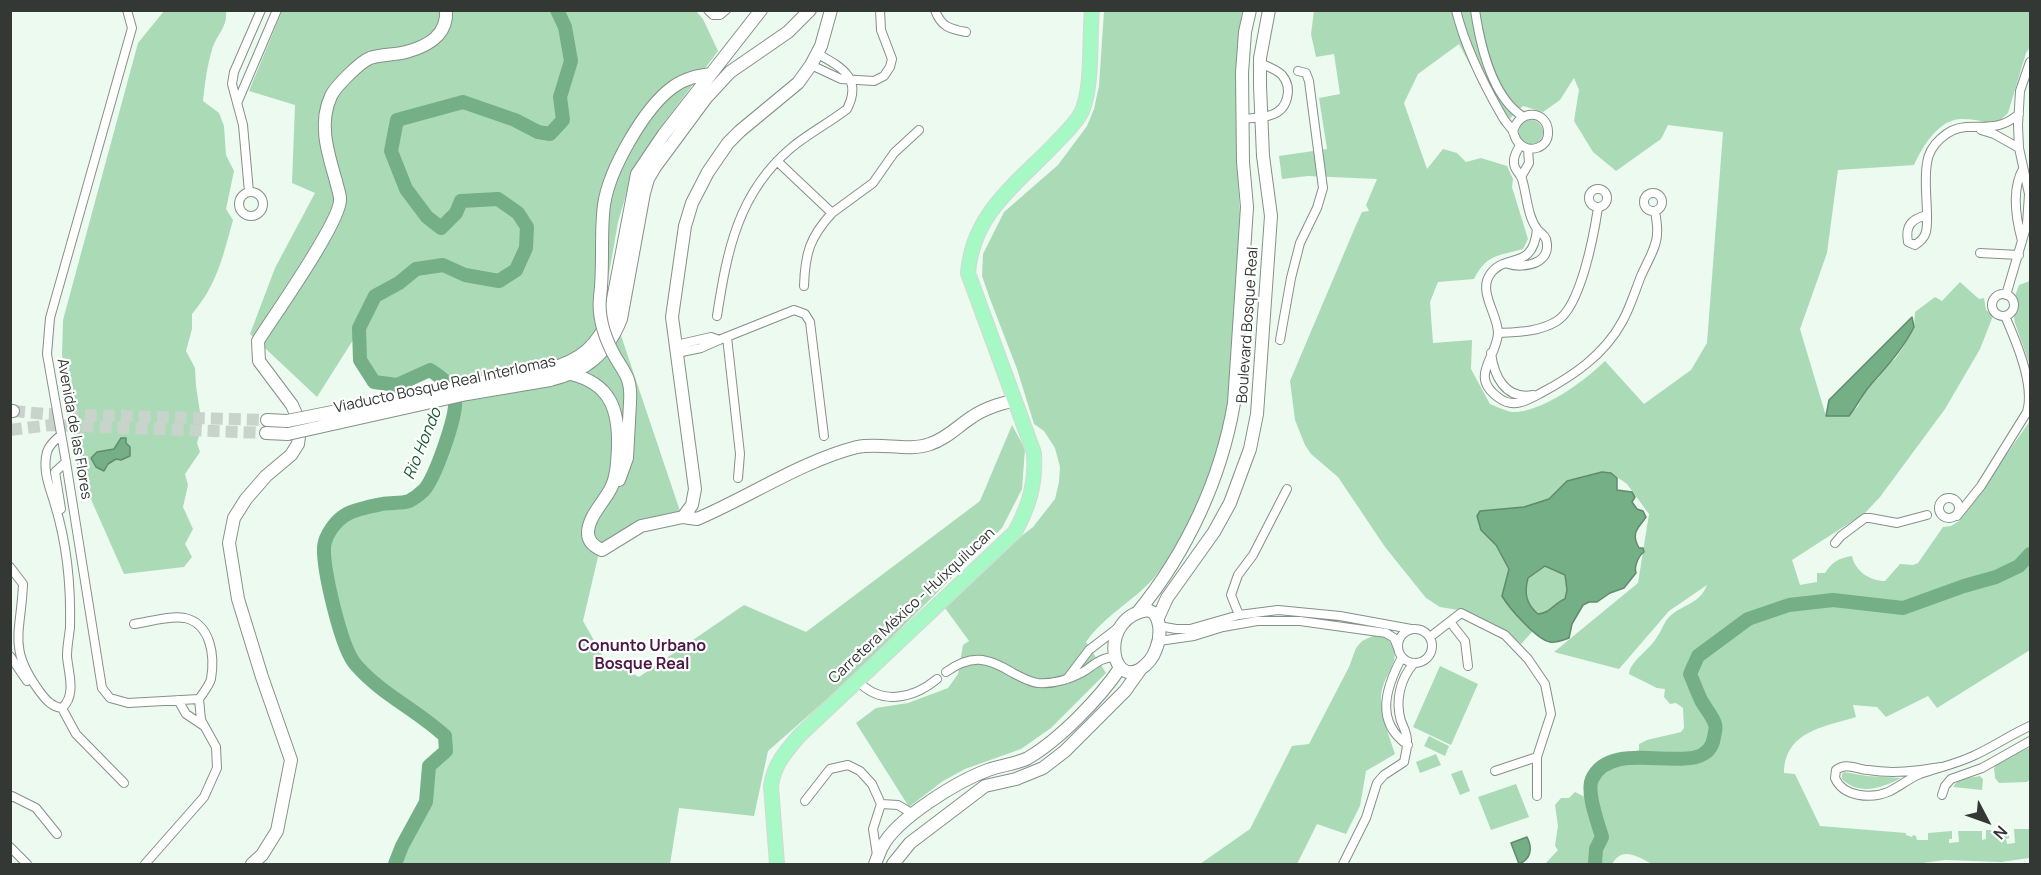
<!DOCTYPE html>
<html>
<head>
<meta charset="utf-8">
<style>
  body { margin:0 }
  #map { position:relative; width:2041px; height:875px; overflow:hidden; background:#edfaf0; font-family:Manrope,sans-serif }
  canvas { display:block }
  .frame { position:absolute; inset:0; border:12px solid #333835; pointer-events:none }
  .north { position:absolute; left:1957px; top:791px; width:60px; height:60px; -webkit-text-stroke:4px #fff; paint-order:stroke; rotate:131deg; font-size:16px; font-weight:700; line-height:24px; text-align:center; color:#333835 }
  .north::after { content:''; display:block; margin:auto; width:21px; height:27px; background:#333835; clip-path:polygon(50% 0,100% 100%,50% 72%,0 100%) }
</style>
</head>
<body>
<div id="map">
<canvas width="2041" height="875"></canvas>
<div class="frame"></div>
<div class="north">N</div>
</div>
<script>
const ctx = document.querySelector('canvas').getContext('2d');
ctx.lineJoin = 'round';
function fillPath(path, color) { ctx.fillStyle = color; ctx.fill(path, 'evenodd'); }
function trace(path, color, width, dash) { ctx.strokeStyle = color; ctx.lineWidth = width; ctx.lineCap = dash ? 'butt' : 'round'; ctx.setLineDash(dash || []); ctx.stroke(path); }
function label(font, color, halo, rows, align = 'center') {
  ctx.font = font + ' Manrope,sans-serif'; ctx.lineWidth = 4.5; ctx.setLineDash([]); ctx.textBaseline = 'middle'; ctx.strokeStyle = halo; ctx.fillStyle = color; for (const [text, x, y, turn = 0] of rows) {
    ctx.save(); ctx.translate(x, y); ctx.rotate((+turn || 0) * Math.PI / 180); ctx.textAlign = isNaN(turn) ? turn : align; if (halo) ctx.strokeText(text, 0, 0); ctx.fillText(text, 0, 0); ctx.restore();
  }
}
fillPath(new Path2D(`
  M 695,10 L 703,19 L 718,51 L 658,131 L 633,171 L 618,222 L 606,291 L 680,511 L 601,544 L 583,621 L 604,658 L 639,677 L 744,605 L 806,632 L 980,501 L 1012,425 L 1025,449 L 1022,489 L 1002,528 L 850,679 L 768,751 L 754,816 L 679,808 L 670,864 L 400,864 L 406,847 L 431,804 L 433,768 L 451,753 L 450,734 L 436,721 L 395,694 L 358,661 L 345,631 L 330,563 L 329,546 L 335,531 L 349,518 L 384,508 L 411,505 L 428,493 L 439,472 L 459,415 L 459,397 L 448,377 L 430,365 L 396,380 L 377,378 L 365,359 L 363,329 L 372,310 L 317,397 L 250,334 L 275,268 L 315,193 L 292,183 L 295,105 L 249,91 L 282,11 Z
  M 164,11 L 226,11 C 228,27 216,35 212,50 C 207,66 205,83 203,101 L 219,113 L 224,126 L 226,155 L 234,171 L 226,209 L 233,220 C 223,256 217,285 192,314 L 192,329 L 186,351 L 195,368 L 196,386 L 202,425 L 197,443 L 200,452 L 185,474 L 188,485 L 183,507 L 193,529 L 185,544 L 192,557 L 184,567 L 124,574 L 78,470 L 62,355 L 63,320 L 138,43 Z
  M 1104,11 L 1242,11 L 1236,73 L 1237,162 L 1241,230 L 1228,404 C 1222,447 1206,485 1187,525 C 1177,544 1167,563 1153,579 C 1132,602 1104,616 1086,642 L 1106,673 L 1051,728 L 1021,749 L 965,769 L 943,781 L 909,807 L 856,723 L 876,708 L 908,703 L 948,688 L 958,674 L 963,645 L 969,641 L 945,608 L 1019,538 L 1033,527 L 1055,499 L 1059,482 L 1060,467 L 1055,448 L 1044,431 L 1034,424 L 1017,369 L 990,299 L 982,276 L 983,254 L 1004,212 L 1058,165 L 1087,126 L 1094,109 L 1099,86 Z
  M 1314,11 L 2030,11 L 2030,47 L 2026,53 L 2008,113 L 1996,124 C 1986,122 1974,119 1963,119 C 1939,118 1923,146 1914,165 L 1838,170 L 1827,253 L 1800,329 L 1826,416 L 1849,416 L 1858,406 L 1866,390 L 1879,377 L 1885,367 L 1895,359 L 1902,349 L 1914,327 L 1915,312 L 1935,297 L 1942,301 L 1960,282 L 1979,299 L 1984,298 L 1986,310 L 1993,316 L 1980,349 L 1945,409 L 1880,497 L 1865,513 L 1792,560 L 1800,585 L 1817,582 L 1817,573 L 1825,573 C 1832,562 1839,558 1852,556 C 1855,571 1870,581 1885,581 L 1900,564 L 1913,565 L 1918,563 L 1943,527 L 1951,526 L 1959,521 L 2030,421 L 2030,650 L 1937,708 L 1928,696 L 1886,717 L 1877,707 L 1853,705 L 1856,717 C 1824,727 1785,731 1784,773 L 1795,774 L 1820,826 L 1906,833 L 1906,835 L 1912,837 L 1913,835 L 1916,836 L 1917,840 L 1928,840 L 1928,833 L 1952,831 L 1952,839 L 1949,839 L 1949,843 L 1959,842 L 1958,831 L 1982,831 L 1982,840 L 1986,839 L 1986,830 L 2008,830 L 2009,838 L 2006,839 L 2007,844 L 2015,843 L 2014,829 L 2030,829 L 2029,858 L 2001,862 L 1945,860 L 1915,864 L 1652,864 C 1637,856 1622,846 1612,864 L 1545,864 L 1558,850 L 1555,846 L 1558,826 L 1555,805 L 1561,798 L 1569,798 L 1575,792 L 1599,804 L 1593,773 L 1594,767 C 1600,762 1607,757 1615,755 C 1624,752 1631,754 1639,750 L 1639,744 L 1647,740 L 1681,732 L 1684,728 L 1683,708 L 1676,703 L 1670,704 L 1664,697 L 1665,689 L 1657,688 L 1629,674 L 1630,669 C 1636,657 1651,648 1657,637 C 1662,630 1663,624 1669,617 C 1684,603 1699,605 1707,585 L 1669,611 L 1619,669 L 1554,652 L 1638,583 L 1649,514 L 1627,484 L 1611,473 L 1565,483 L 1549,499 L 1524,507 L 1480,511 L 1481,530 L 1496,545 L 1509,569 L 1502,596 L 1533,631 L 1521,644 L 1507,632 L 1464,611 L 1440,607 L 1426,598 L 1385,547 L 1338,477 L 1311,454 L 1305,445 L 1295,420 L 1290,381 L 1356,225 L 1362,212 L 1369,211 L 1366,205 L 1377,179 L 1308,176 L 1282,179 L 1279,156 L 1327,149 L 1319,98 L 1340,94 L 1334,54 L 1316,57 L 1311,34 ZM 1459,44 L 1502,126 L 1523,106 L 1543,112 L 1560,100 L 1574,78 L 1579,90 L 1574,121 L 1593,152 L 1616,171 L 1661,139 L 1668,125 L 1723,132 L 1707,343 L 1691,370 L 1644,404 L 1605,361 C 1585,381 1541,413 1512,412 C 1505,411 1496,406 1490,404 L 1471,369 L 1472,340 L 1433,343 L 1430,302 L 1438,282 L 1474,279 C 1487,254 1498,256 1523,249 L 1528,239 L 1512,187 L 1513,179 L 1507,166 L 1481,158 L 1466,162 L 1457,153 L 1443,149 L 1427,169 L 1404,103 L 1418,74 Z
  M1519 132a12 12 0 1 1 24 0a12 12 0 1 1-24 0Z
  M 2030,281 L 2030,366 L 2015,323 L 2014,317 L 2018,304 L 2015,296 L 2019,285 Z
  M 1545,565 L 1565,575 L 1567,591 L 1565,599 C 1554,603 1551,613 1538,614 C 1526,603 1524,593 1528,578 Z
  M 1375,635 L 1384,636 C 1410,658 1381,672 1381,699 C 1382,718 1389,736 1395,754 L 1366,771 L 1360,806 L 1346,834 L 1317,824 L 1297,864 L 1200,864 L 1250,829 L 1292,746 L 1309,744 L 1349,667 L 1356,648 L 1362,641 Z
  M 1440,666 L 1478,684 L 1451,745 L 1413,727 Z
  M 1429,736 L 1449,746 L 1445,756 L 1424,746 Z
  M 2028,748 L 2030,750 L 2030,779 L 2027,782 L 1999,783 L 1995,778 L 1994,768 L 1998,763 Z
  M 1436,754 L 1441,765 L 1420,773 L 1416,762 Z
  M 1462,770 L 1470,791 L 1460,795 L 1451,774 Z
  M 1844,772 L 1867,776 L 1901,778 C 1882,788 1859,796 1842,779 L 1842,774 Z
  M 1980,776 L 1983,779 L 1982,790 L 1953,787 C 1958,778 1970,778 1980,776 Z
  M 1516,784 L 1529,817 L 1491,830 L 1478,797 Z`), '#abdab7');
const water = new Path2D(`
  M 1912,317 L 1914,327 C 1902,351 1885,368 1868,388 C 1861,397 1856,407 1849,416 L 1826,416 L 1829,400 Z
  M 121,438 L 126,438 L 126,443 L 130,447 L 130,456 L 121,460 L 116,459 L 108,464 L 104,471 L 96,467 L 91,458 L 97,452 L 114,449 Z
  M 1602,472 L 1611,473 L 1617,478 L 1617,490 L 1632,492 L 1635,497 L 1632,502 L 1637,509 L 1643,511 L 1646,517 C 1639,528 1630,532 1639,548 L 1643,548 L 1644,552 C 1638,556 1634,567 1636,573 L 1624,588 L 1610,593 L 1597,602 L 1589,602 L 1583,605 L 1572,624 L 1569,638 C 1563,640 1556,643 1550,642 C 1537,640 1509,608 1502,596 L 1509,569 L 1496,545 L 1481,530 L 1477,516 L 1480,511 L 1524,507 L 1549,499 L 1567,481 ZM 1545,566 L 1565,575 L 1567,590 L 1565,599 C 1554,603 1551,613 1538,614 C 1526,604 1524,593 1528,578 Z
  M 1527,837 C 1533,848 1531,859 1519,864 L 1511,843 Z`);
fillPath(water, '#74af85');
trace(water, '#608b6d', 1.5);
trace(new Path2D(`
  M 395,864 L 402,846 L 426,802 L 429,766 L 446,751 L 445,736 C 417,710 381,694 356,665 C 341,649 323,569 324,547 C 325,535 336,520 347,514 C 356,509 372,506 382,504 C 391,502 401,504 409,501 C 413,499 421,493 424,490 C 435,478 457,416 455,400 C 453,386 441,377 430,370 L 397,385 L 374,382 L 360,360 L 359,328 L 375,296 L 399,283 L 416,269 L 443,265 L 465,275 L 499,281 L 516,270 L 526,248 L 527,227 L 518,213 L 498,199 L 461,201 L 456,213 L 441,228 L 427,217 L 406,189 L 391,151 L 397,120 L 463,102 L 515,120 L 538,132 L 550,134 L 563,120 L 560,97 L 571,61 L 565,27 L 557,10
  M 1595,864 L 1596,849 L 1602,837 C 1598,823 1586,792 1592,779 C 1614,732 1708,785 1714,737 C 1715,733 1716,727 1715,724 C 1712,715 1705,708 1701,700 C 1697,692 1694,683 1690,674 L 1698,656 L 1748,619 L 1789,605 L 1833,600 L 1903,608 L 1964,586 L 1996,577 L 2019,566 L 2030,554`), '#74af85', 14);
trace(new Path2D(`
  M 13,411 L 46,414 L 267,420
  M 10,430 L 51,425 L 266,433`), '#c8d3cb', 12, [12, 6]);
const street = new Path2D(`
  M 127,10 L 132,28 L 50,318 L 47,354 L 66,462 L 102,688 L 110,698 L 128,703 L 199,699
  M 708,10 L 713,15 L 720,15 L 726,10
  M 935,10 C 941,27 950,29 966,32
  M 1456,10 C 1465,47 1483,83 1502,116 C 1505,122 1510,126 1513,131 C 1515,136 1515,140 1519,143 C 1529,154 1549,148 1548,132 C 1548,111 1519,107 1513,132
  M 1475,10 C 1480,44 1492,96 1522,116
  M 811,65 L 841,79 L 874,81 L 884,76 L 890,67 L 892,59 L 881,30 L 880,10
  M 238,101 L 277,10
  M 1242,119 C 1252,118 1262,118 1271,115 C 1288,110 1293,88 1282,75 C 1276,69 1268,67 1260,63
  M 1981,130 L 1994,134 L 2019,148
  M 777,161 L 832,213 C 810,237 805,253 804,286
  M 1521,177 L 1529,163 L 1528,149
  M1589 198a9 9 0 1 1 18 0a9 9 0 1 1-18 0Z
  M239 204a12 12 0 1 1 24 0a12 12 0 1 1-24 0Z
  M 249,192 L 243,125 L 232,84 L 234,72 L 261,10
  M1644 202a9 9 0 1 1 18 0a9 9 0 1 1-18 0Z
  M 832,213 L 873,183 L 894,153 L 919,130
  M 1927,215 C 1927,229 1928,237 1915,245 L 1908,242 C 1905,226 1911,219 1927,215 C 1927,199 1924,180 1927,163 C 1929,145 1948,128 1966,127 C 1988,126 2000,130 2019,114
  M 1537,229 C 1533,273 1504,251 1489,276 C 1479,293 1498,315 1498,333 C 1497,358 1468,376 1499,398 C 1514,409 1528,400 1541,393 C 1573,376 1604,355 1622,322 C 1630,308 1635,291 1641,276 C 1646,264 1657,247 1657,234 C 1658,227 1656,218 1655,211
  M 2022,241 C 2016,219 2011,190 2023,169
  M 1980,253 L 2019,255
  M 1508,264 C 1525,269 1553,263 1546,239 C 1544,234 1540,233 1537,229 C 1527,215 1527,195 1522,179 C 1520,173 1514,170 1514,163 C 1513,156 1517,151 1520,145
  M1992 305a11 11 0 1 1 22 0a11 11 0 1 1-22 0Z
  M 2006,295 L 2027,224 L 2029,194 L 2019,148 L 2018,125 L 2020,91 L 2030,62
  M 717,316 C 727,251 738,193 791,148 C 809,133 829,123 847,109 C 863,78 841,67 818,54
  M 1498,333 C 1518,332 1539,332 1557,321 C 1581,306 1594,234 1598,208
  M 727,337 L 740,454 L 738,478
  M 1280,340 L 1291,278 L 1300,243 L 1317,208 L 1323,188 L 1309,81 L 1306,73 L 1298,71
  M 676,345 L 711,337 L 719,340
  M 677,353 L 701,348 L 719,340 L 794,310 L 805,314 L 810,322 L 824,436
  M 1491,353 C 1494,376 1505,400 1533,395
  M1939 508a10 10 0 1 1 20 0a10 10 0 1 1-20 0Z
  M 61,509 L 55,472 L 66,462
  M 1957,516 L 1981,486 L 2027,412 C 2035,385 2016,341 2005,316
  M 1835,543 L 1841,536 L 1865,518 L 1870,518 L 1897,523 L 1927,515
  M 10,567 L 23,584 C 21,634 7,647 40,692 C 46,700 52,707 62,708 C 77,695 68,672 67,656 C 67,646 69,637 70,628 C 71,588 67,544 55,505 C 50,488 42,471 47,452 C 49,445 56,439 61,435
  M 1239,615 L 1231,595 L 1238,575 L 1253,555 L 1287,489
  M 1450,622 L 1465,641 L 1468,666
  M 134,624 C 149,622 170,615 185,618 C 211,624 215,656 211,679 C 209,686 203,693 199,699
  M 1159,626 L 1176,629 L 1190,629 L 1239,615 L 1278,610 L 1340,616 L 1411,629
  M1398 646a17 17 0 1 1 34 0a17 17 0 1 1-34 0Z
  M 1430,637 L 1461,613 L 1505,635 L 1528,659 L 1545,684 L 1551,714 L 1537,757 L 1537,796
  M 1159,641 L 1194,636 L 1223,627 L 1257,621 L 1300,621 L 1386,633 L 1394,638 L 1398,648
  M 10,656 L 27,681
  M 1402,657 C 1386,687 1374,722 1408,745
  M 946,672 C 971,654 987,657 1013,673 C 1021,677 1029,682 1038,683 C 1053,684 1070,679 1083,672 C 1094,665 1101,657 1115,657
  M 1067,679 L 1089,650 L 1119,627
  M 857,680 C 880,706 913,699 937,679
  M 178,700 L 186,714 L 204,726
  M 64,712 L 76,734 L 124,783
  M 1941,767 C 1917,771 1893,774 1868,770 C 1856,769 1846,762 1836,770 L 1835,778 C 1843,797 1871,799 1888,792 C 1899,787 1908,779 1920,774 C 1937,768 1956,764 1973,756 C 1993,747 2010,735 2030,726
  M 1495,771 L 1537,757
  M 1942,795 L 1945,786 L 1951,779 L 1982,768 L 2030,741
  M 10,798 L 12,796 L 36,808 L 57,834
  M 805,801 L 830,769 L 848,765 L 860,771 L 872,784 L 881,804 L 873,829 L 877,855
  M 881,804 L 898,805 L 913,814
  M 10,847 L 27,864
  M 145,864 L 204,797 L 217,768 L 216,747 L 201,720 L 199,699
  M 1343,864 L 1366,818 L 1377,783 L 1384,775 L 1404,762 C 1405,756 1407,750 1407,744 C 1408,735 1404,728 1401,721 C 1395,701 1400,679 1414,663`);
const secondary = new Path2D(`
  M 600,297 C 604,266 600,235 604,205 C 609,170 644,108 673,87 C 685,78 697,76 711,74
  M 549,369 C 581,360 598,346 610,315 L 637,174 L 664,134 L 761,10
  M 571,374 C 611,384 619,410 618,448 C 617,462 617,476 611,488 C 604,502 588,517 588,533 C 588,542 595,547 602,550 L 641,526 L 683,517 L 692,505 L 695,489 L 672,317 L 685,226 L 692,203 L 708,172 L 728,143 L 740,131 L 798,83 L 811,65 L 821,46 L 831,10
  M 550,380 C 587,371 607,354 621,319 L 644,193 L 648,179 L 655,167 L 706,98 L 730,72 L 788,32 L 810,10
  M 10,411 L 13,411
  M 267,420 L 287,421
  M 266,433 L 288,434
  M 619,480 L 627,458 L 630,403
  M 683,517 L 697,519 C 749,497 802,461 857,447 C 881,442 908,452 930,444 C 946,439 958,426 972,417 C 985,408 1000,404 1015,400
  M 1148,610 L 1154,613 C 1161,623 1161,637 1156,649 C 1153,658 1147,665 1139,670 C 1110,686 1099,617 1148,610 Z
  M 1138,612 C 1187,552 1221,479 1234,403 L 1247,207 L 1243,162 L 1242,73 L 1245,32 L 1250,10
  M 1158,618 L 1167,598 L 1214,532 L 1230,503 L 1250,449 L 1257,414 L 1271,216 L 1263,156 L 1260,86 L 1260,58 L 1269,10
  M 252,864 L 262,855 L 277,831 L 291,760 L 262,677 L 238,599 L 229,543 L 234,518 L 246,499 L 266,476 L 291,455 L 298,444 L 300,429 L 299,421 L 292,405 L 259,361 L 258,341 C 273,317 342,220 340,199 C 340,193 337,187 336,181 C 328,153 318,124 331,96 C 335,87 360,62 370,58 C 381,54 395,55 406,52 C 428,46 448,35 446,10
  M 875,864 C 877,859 879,853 882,847 C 897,818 958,781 988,770 C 1001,765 1017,764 1028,758 C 1059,740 1100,698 1120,668
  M 893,864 L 910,843 L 985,786 L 1016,779 L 1043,768 L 1065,751 L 1125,691 L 1140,670`);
const primary = new Path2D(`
  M 777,864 L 771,786 C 774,764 786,751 800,735 L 1015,532 C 1029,506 1036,484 1034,453 L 968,273 C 973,214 1014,186 1053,146 C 1062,136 1076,124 1082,111 C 1093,86 1089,39 1092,10`);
trace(street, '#859188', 10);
trace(secondary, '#859188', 14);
trace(primary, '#d6d7d7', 16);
trace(street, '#fff', 8);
trace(secondary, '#fff', 12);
trace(primary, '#a6f8c4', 14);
const secondaryBridge = new Path2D(`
  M 600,297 C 598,316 603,333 612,351 C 623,373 632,375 630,403
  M 287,421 L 549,369
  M 288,434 L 467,394 L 550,380`);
trace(secondaryBridge, '#859188', 14, []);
trace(secondaryBridge, '#fff', 12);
label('15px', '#333835', '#fff', [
  ["Boulevard Bosque Real",1248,325,-86],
  ["Viaducto Bosque Real Interlomas",445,385,-12],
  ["Avenida de las Flores",74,429,80],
  ["Carretera México - Huixquilucan",912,606,-43]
]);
label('italic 16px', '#155931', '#fff', [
  ["Rio Hondo",423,444,-68]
]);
label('bold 16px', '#4c1947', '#fff', [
  ["Conunto Urbano",642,647],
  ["Bosque Real",642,665]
]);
</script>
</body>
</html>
